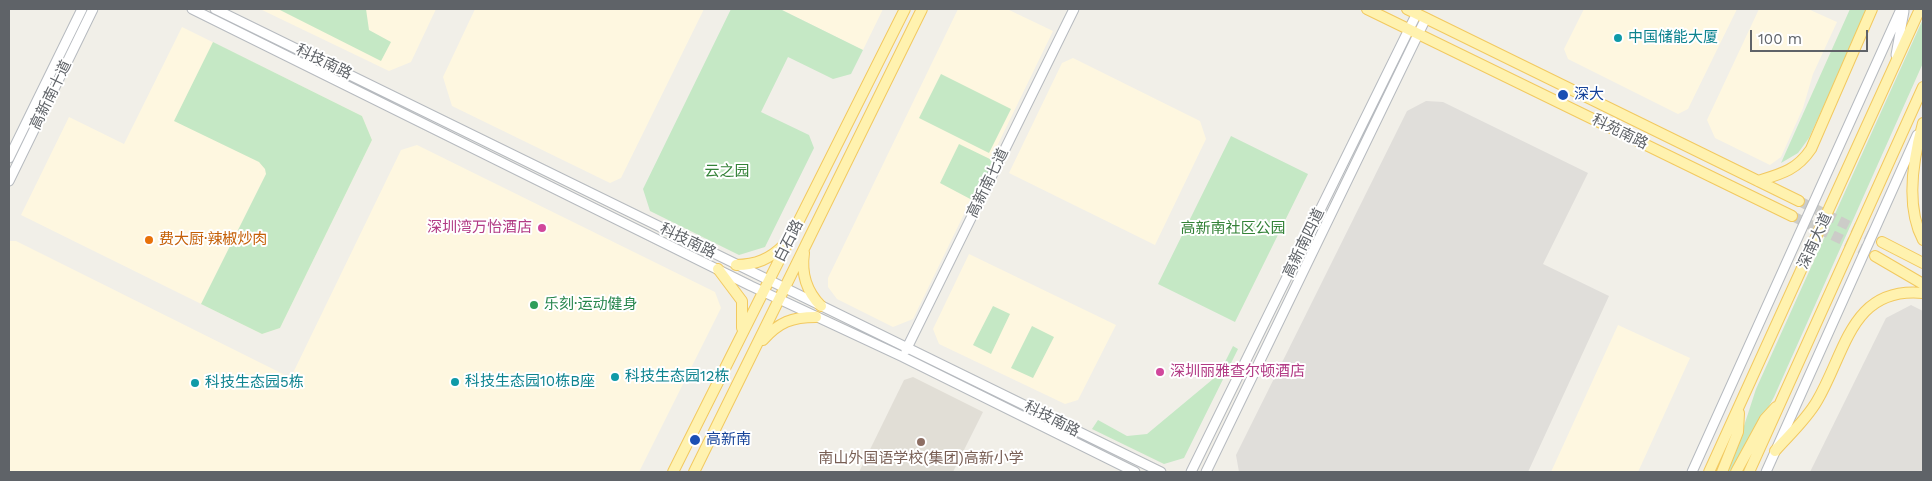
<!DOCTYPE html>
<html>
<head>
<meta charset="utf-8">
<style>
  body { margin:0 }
  #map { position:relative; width:1932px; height:481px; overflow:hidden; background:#f1efe8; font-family:"Work Sans",sans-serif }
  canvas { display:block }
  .frame { position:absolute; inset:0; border:10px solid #5f6368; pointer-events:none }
  .scale { position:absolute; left:1750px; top:30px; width:118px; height:22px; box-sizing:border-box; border:2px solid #5f6368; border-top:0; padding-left:6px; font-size:15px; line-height:18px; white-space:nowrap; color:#5f6368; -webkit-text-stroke:4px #fff; paint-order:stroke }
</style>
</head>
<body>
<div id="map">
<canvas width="1932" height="481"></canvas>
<div class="frame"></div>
<div class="scale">100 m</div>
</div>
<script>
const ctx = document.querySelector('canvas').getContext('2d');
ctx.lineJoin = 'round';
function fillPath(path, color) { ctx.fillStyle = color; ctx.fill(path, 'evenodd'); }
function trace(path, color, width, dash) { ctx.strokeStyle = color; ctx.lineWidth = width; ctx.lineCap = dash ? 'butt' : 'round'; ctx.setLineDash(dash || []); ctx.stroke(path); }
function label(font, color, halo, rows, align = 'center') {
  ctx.font = font + ' "Work Sans","Noto Sans SC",sans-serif'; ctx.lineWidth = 4; ctx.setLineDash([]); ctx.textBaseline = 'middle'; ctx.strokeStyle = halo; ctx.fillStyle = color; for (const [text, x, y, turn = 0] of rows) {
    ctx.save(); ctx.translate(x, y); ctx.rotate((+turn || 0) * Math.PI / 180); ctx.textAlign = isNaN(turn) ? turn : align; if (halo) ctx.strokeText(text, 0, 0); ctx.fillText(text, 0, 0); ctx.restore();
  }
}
fillPath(new Path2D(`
  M 260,9 L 436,9 L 411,62 L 389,71 Z
  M 475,9 L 704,9 L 621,178 L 610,183 L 452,106 L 443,77 Z
  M 780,9 L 883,9 L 863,50 Z
  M 958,9 L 1007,9 L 1053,31 L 913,319 L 893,327 L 837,299 L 828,287 L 828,278 Z
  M 1584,9 L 1737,9 L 1688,109 L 1678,114 L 1568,59 L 1564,49 Z
  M 1759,9 L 1808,9 L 1837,22 L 1813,74 L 1803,108 L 1781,157 L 1770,165 L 1715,138 L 1707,120 Z
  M 182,27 L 362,116 L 372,140 L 280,328 L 262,334 L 21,215 L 69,117 L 124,144 Z
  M 1073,58 L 1200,121 L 1206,139 L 1155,245 L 1009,173 L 1062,63 Z
  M 417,145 L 715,292 L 721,308 L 639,472 L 9,472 L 9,241 L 16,241 L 287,376 L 293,373 L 401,150 Z
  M 969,254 L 1116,325 L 1078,400 L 1065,404 L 939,344 L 933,329 Z
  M 1618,325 L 1690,358 L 1638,472 L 1551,472 Z`), '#fef7e0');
fillPath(new Path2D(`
  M 1426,101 L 1443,102 L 1588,173 L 1543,264 L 1609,296 L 1528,472 L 1239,472 L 1236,455 L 1407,111 Z
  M 1911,305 L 1923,311 L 1923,472 L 1810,472 L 1886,318 Z`), '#e0deda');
fillPath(new Path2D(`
  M 913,377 L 983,412 L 953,472 L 859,472 L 904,380 Z`), '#e1ded6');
fillPath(new Path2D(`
  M 278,9 L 366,9 L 369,30 L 391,42 L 381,61 Z
  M 731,9 L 780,9 L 863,50 L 851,74 L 833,79 L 788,57 L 761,112 L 809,135 L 814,148 L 765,247 L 739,255 L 650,211 L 643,189 Z
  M 1850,9 L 1868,9 L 1809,138 L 1798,153 L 1781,163 Z
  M 1923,19 L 1923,63 L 1774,397 L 1753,435 L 1735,472 L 1725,472 L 1742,432 L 1756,389 Z
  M 213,42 L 362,116 L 372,140 L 280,328 L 262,334 L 201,304 L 266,174 L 265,169 L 259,162 L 174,121 Z
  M 941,74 L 1011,109 L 989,153 L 919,118 Z
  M 1231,136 L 1308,174 L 1235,322 L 1158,284 Z
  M 959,144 L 994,161 L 974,201 L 940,183 Z
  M 993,306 L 1010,314 L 991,354 L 973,345 Z
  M 1032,326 L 1054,337 L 1033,378 L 1011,368 Z
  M 1233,346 L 1238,349 L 1184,458 L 1164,464 L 1092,429 L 1098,420 L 1127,436 L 1147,434 L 1219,374 Z`), '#c5e8c5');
trace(new Path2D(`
  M 1799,201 L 1882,242
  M 1792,216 L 1872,254`), '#ccccc8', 10, [10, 5]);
const secondary = new Path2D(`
  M 192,9 L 751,286 L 903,357 L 1135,472
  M 215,9 L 1161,472
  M 1896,55 L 1904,11
  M 9,158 L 82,9
  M 9,181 L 93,9
  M 906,350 L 1074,9
  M 1191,472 L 1417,13
  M 1206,472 L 1426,18
  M 1692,472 L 1901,9
  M 1766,472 L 1917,135`);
const primary = new Path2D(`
  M 1367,9 L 1792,216
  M 1407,9 L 1799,201
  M 1923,123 C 1913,159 1905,206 1923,240
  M 1758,181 C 1781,174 1797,170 1811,149 L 1872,9
  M 1882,242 L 1923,263
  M 804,253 C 801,274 806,291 821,306
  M 1875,256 L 1923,284
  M 736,265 C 756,265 770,259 785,244
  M 718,269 L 742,301 L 742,328
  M 763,340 C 779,322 792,317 816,317
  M 1775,451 C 1789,435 1806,420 1817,401 C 1846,352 1851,286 1923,293
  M 673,472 L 905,9
  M 694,472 L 922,9
  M 1709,472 L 1920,9
  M 1722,472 L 1738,432 L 1739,413
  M 1736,472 L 1765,419 L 1776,407
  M 1749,472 L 1923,87`);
trace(secondary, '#b6babf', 11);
trace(primary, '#f2c960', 12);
trace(secondary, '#fff', 9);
trace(primary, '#fff2af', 10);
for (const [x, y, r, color] of [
  [1618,38,5,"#0f9aa8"],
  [1563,95,6,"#1a4fb4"],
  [542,228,5,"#d1479c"],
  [149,240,5,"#e8710a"],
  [534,305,5,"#2e9e5b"],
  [1160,372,5,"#d1479c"],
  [615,377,5,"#0f9aa8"],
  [455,382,5,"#0f9aa8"],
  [195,383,5,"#0f9aa8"],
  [695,440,6,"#1a4fb4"],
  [921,442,5,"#8d6e63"]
]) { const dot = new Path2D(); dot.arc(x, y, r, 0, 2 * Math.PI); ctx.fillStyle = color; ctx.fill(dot); trace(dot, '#fff', 2); }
label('15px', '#0d838f', '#fff', [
  ["中国储能大厦",1628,38],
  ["科技生态园12栋",625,377],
  ["科技生态园10栋B座",465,382],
  ["科技生态园5栋",205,383]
], 'left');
label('15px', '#5f6368', '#fff', [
  ["科技南路",324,62,26],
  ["高新南十道",51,95,-64],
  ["科苑南路",1620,132,26],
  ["高新南七道",988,183,-64],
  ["科技南路",688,241,26],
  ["白石路",789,241,-63],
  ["深南大道",1815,241,-65],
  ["高新南四道",1304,243,-64],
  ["科技南路",1052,419,27]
]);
label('15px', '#164399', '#fff', [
  ["深大",1574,95],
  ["高新南",706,440]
], 'left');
label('15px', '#348238', '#fff', [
  ["云之园",727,172],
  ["高新南社区公园",1233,229]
]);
label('15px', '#b23c85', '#fff', [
  ["深圳湾万怡酒店",532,228],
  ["深圳丽雅查尔顿酒店",1170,372,"left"]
], 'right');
label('15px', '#c56008', '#fff', [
  ["费大厨·辣椒炒肉",159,240]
], 'left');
label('15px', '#27864d', '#fff', [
  ["乐刻·运动健身",544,305]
], 'left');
label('15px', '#785e54', '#fff', [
  ["南山外国语学校(集团)高新小学",921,459]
]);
</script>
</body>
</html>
